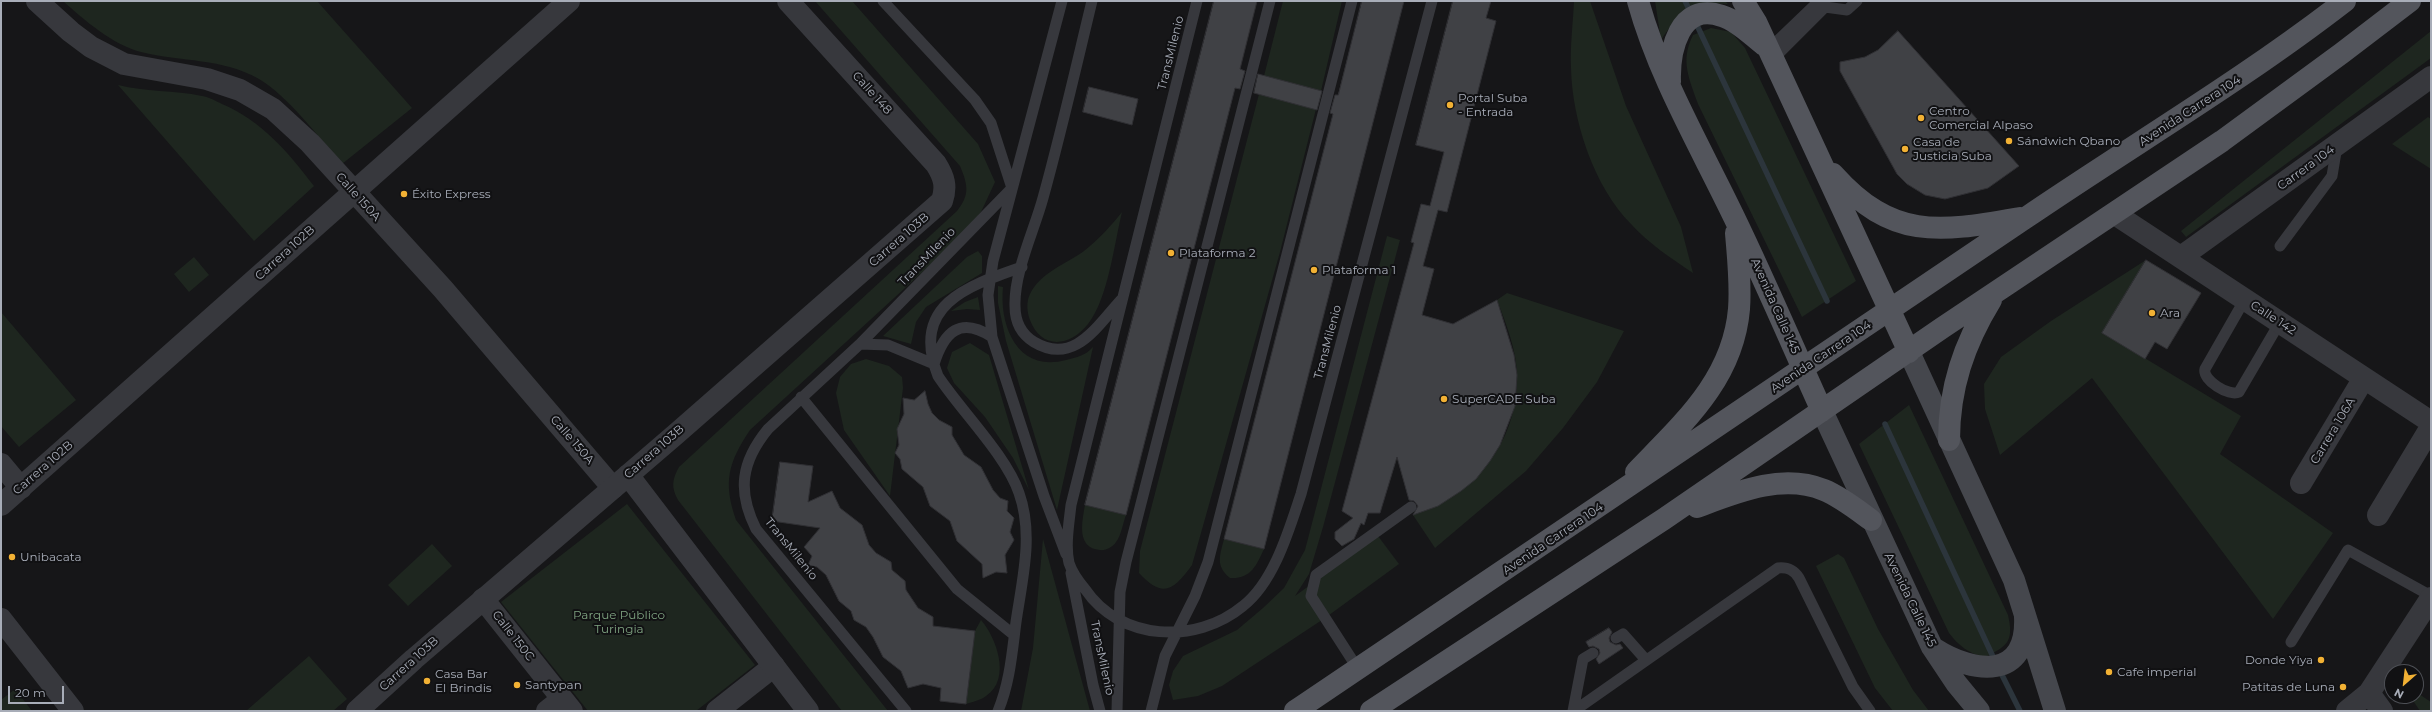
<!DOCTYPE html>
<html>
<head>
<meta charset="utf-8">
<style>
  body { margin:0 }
  #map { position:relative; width:2432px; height:712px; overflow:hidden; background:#161618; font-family:Montserrat,sans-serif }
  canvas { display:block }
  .frame { position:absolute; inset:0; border:2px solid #a8adb8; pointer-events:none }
  .north { position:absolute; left:2384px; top:664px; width:40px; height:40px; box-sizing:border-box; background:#111113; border:1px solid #4d4f55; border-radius:50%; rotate:208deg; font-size:11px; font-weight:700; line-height:16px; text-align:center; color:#a8adb8 }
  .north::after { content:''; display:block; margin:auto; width:14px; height:18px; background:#f2b134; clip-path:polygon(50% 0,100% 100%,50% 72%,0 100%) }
  .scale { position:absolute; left:8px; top:686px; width:56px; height:18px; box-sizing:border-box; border:2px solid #a8adb8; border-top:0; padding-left:5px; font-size:12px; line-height:14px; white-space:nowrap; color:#a8adb8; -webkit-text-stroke:3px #111113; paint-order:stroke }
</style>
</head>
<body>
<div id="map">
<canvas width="2432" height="712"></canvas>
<div class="frame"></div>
<div class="north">N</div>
<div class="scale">20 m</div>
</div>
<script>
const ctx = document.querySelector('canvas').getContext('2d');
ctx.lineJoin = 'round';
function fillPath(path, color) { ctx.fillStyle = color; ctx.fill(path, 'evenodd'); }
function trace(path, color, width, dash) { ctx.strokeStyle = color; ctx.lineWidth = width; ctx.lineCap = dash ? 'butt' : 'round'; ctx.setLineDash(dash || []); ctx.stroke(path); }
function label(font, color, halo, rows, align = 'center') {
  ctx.font = font + ' Montserrat,sans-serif'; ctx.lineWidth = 4; ctx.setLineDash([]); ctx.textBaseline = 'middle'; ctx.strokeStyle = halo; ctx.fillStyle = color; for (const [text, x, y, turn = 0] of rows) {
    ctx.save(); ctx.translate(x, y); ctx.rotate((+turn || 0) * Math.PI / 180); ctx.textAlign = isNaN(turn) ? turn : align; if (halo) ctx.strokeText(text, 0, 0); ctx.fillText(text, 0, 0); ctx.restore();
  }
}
fillPath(new Path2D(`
  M 63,1 L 317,1 L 412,108 L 342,164 C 320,139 288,96 259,79 C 222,58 182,62 141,52 C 113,45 84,20 63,1 Z
  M 815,1 L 852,1 L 978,144 L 995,182 L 981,212 L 965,233 L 750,430 C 728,463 723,482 736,520 L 888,711 L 842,711 L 678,500 C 671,487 672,480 679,467 L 957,211 C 970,195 968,185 960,166 Z
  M 1283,1 L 1342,1 L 1321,91 L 1264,76 Z
  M 1574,1 L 1590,1 L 1626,106 L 1681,227 L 1693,273 C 1671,258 1649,244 1631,224 C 1594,187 1572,120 1571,68 C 1570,46 1573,23 1574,1 Z
  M 1655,1 L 1725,1 L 1728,4 C 1691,1 1681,10 1661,40 Z
  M 1711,28 L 1731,32 L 1745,48 L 1856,281 L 1802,317 L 1698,104 C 1689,78 1680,61 1693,35 Z
  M 2431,31 L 2431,58 L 2186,237 L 2181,231 Z
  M 118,85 C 145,92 174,90 202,96 C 209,97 216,101 222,104 C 262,121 288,152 314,186 L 254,241 Z
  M 1259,94 L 1316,109 L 1280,252 L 1192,565 C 1174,590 1163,599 1139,573 L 1140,551 Z
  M 2428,117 L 2431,119 L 2431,169 L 2392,144 Z
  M 1122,212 C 1114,245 1108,299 1088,324 C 1070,347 1041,350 1030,320 C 1027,312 1026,302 1030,294 C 1040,273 1066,264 1084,251 C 1098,240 1111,226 1122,212 Z
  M 1387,236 L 1400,240 L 1323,527 L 1309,574 L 1295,596 L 1378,536 L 1399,564 L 1325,618 L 1222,686 L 1198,696 L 1173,700 L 1169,685 L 1173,671 L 1183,656 L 1237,630 L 1263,608 L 1284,588 L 1305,550 Z
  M 978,251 L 982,256 L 982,273 L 926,307 L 916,322 L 911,344 L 883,336 L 967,257 Z
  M 194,257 L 209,275 L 189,292 L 174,274 Z
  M 2146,260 L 2103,333 L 2241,416 L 2220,454 L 2333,533 L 2273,619 L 2092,378 L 2000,455 L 1985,409 L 1984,384 L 2001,357 L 2051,321 Z
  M 998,286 L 1003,287 C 999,327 1018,373 1066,360 C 1077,357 1085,356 1093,347 L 1057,510 L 1006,341 L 998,303 Z
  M 1507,293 L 1624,331 L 1597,382 L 1563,428 L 1526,471 L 1435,548 L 1413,515 C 1475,492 1517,445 1517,377 C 1517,350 1506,324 1497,300 Z
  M 978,297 L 980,310 L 967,309 L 951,311 L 965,302 Z
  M 1,312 L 76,400 L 19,447 L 1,426 Z
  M 970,343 L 989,355 L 1029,490 L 1013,458 L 985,417 L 954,383 L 947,368 L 952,352 Z
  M 866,359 L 889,366 L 902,377 L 903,388 L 890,496 L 844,430 L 836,393 L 840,377 L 851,364 Z
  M 1909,405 L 2008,615 C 2014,641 2008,646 1985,657 C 1969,654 1958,645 1949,633 L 1859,444 Z
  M 627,504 L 755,665 L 696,711 L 588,711 L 501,602 Z
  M 1085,505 L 1126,515 C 1123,523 1121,536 1116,542 C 1113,547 1105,551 1100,550 C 1076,548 1082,522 1085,505 Z
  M 1043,539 L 1090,711 L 1021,711 L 1033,648 Z
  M 1224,539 L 1264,549 C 1256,566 1251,579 1230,578 C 1215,566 1220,555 1224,539 Z
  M 432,544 L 452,566 L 408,606 L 388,585 Z
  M 1838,554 L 1844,558 L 1878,629 L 1913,690 L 1929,711 L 1893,711 L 1875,688 L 1816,566 Z
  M 981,620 C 996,637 1012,679 986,696 C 981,700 972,702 966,704 L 975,631 Z
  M 309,656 L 347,699 L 333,711 L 246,711 Z
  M 15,689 L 32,711 L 1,711 L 1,700 Z
  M 2416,692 L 2431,702 L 2431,711 L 2420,711 L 2410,696 L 2416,696 Z`), '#1e261f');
trace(new Path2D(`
  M 1685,1 L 1691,13
  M 1695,21 L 1827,301
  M 1885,424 L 1995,661
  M 1999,669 L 2020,711`), '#2c353c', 5.5);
const building = new Path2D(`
  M 1214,1 L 1257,1 L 1240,69 L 1245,71 L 1240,89 L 1235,88 L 1126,515 L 1085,505 Z
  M 1362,1 L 1404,1 L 1264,549 L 1224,539 L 1333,114 L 1330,113 L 1335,95 L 1338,95 Z
  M 1453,1 L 1491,1 L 1486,18 L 1496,21 L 1447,212 L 1438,210 L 1423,266 L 1434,269 L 1422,315 L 1453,324 L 1497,300 L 1514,355 L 1517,375 L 1515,406 L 1500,445 L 1490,461 L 1476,479 L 1461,491 L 1438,506 L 1413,515 L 1418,506 L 1414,501 L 1409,500 L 1397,457 L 1380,513 L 1368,513 L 1364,525 L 1361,523 L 1354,539 L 1342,546 L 1335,539 L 1335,532 L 1353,518 L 1342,511 L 1414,243 L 1411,242 L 1421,204 L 1430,206 L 1444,152 L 1416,145 Z
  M 1898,31 L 2019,166 L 1988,188 L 1945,199 L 1925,195 L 1907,184 L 1897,174 L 1840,71 L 1840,62 L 1865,57 L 1878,50 Z
  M 1258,74 L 1322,91 L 1317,110 L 1254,93 Z
  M 1089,87 L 1138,99 L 1132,125 L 1083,112 Z
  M 2146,260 L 2201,293 L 2167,349 L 2155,342 L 2145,359 L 2102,333 Z
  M 925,391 L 928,404 L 932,413 L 939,420 L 952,427 L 952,435 L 964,455 L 981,467 L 993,490 L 1000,498 L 1008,501 L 1007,511 L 1014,518 L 1010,532 L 1014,540 L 1005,555 L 1007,573 L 996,572 L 983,578 L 982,564 L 957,541 L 950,521 L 930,506 L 923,487 L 902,469 L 900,459 L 895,453 L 899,445 L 897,429 L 904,414 L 903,398 L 914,400 Z
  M 780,462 L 813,466 L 808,502 L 832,491 L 840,508 L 862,525 L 869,545 L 876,553 L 891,562 L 892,570 L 905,581 L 906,590 L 918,608 L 933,617 L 933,626 L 975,631 L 966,704 L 940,701 L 941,688 L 923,684 L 908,688 L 901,671 L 883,657 L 873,637 L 866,627 L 854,620 L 851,611 L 839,601 L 826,575 L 817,567 L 808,565 L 812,556 L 804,547 L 820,528 L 772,521 Z
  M 1609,628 L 1612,632 L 1609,638 L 1610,642 L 1616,645 L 1620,644 L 1623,648 L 1599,664 L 1596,659 L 1600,653 L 1599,649 L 1593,646 L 1589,647 L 1586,642 Z`);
fillPath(building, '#404145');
trace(building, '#303034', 1);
trace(new Path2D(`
  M 883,1 L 975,100 L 991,123 L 1012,188 L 860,344 L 768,429 C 741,462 737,491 756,529 L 906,711
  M 1062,1 L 993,261 L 988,295 L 992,337 L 1044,496 L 1066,554
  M 1092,1 C 1076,67 1061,133 1043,198 C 1034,231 1014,272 1015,306 C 1015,321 1021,334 1034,342 C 1074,366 1097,326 1121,300
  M 1197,1 L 1071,505 C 1069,523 1065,546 1069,563 C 1072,572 1079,582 1085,589 C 1120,641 1196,645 1243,606 C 1274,582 1289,530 1301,494 L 1432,1
  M 1769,49 L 1819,1
  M 1773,59 L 1825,7 L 1847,10 L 1857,1
  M 2280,246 L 2332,176 L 2337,146
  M 2245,299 L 2205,369 C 2202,380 2229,397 2239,392 L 2280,322
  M 860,344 L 888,345 L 934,364 C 944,332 960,316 992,337
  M 801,397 L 957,589 L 1014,635
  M 1071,573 L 1093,685 L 1100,711
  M 1616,638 L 1623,634 L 1646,660
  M 2291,642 L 2348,550 L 2431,596
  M 1358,669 L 1311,596 L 1316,575 L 1411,507
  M 998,711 C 1010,682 1012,653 1016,622 C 1022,580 1034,535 1019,493 C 1006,455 961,411 938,376 C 910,305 967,286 1022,267
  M 1117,711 L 1120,592 L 1126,562 L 1270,1
  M 1151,711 L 1165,656 L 1195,596 L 1208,562 L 1352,1
  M 1573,711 L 1583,659 L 1593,653
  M 1574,711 L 1778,568 C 1788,567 1794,570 1799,578 L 1853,687 L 1870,711`), '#37383d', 11);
trace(new Path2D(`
  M 37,1 L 71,32 L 91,47 L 124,64 L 207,79 L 240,90 L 273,109 L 310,143 L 443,289 L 613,488
  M 2115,214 L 2431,422
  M 2181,257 L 2431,77
  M 1,464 L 21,488
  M 2301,483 L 2364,378
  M 1,505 L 569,1
  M 2378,515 L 2431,427
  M 483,599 L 572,711
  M 1,619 L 73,711
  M 2369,693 L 2382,711
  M 547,711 L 562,699
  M 717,711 L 774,666
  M 2347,711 L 2369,693 L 2431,598`), '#37383d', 22);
trace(new Path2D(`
  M 628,475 L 808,711
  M 357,711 L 414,659 L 676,434 L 942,201 C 947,186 944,177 936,164 L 788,1`), '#37383d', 22);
trace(new Path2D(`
  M 1909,352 L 2014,580 L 2055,711
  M 1822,411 L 1932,647 L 1956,683 L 1979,711
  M 1935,649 C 1974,674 2028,680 2025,617`), '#45474d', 22);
trace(new Path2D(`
  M 1638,1 C 1659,77 1700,146 1734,217 C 1765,281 1793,347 1822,411
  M 1743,1 L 1756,22 L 1909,352
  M 1670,82 C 1669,51 1679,1 1722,16 C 1738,21 1751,35 1764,45
  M 1833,174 C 1893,241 1939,232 2020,218
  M 1949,440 C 1949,388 1964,344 1991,300
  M 1636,472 C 1682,424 1733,380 1739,309 C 1741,284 1738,258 1736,233
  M 1697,507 C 1737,492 1782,473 1824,490 C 1841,497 1856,509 1871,520
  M 1295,711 C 1539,549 1781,384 2024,219 C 2131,146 2243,80 2345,1
  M 1371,711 L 1664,519 L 1942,328 L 2222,141 L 2342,53 L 2410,1`), '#53555c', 22);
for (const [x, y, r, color] of [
  [1450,105,4,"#f2b134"],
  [1921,118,4,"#f2b134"],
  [2009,141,4,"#f2b134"],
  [1905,149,4,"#f2b134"],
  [404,194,4,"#f2b134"],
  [1171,253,4,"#f2b134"],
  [1314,270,4,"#f2b134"],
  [2152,313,4,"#f2b134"],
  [1444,399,4,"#f2b134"],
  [12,557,4,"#f2b134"],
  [2321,660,4,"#f2b134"],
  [2109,672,4,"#f2b134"],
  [427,681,4,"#f2b134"],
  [517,685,4,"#f2b134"],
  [2343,687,4,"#f2b134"]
]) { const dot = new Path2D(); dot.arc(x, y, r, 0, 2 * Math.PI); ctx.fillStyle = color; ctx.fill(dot); trace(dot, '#111113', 1.5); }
label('12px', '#a8adb8', '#111113', [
  ["TransMilenio",1171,53,-76],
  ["Calle 148",872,93,48],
  ["Avenida Carrera 104",2190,111,-33],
  ["Carrera 104",2306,168,-36],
  ["Calle 150A",358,197,48],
  ["Carrera 103B",899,240,-41],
  ["Carrera 102B",285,253,-42],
  ["TransMilenio",927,257,-46],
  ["Avenida Calle 145",1775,306,66],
  ["Calle 142",2273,318,33],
  ["TransMilenio",1328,342,-75],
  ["Avenida Carrera 104",1821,357,-34],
  ["Carrera 106A",2333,431,-59],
  ["Calle 150A",572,440,49],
  ["Carrera 103B",654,452,-41],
  ["Carrera 102B",43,468,-41],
  ["Avenida Carrera 104",1553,539,-34],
  ["TransMilenio",791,549,51],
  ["Avenida Calle 145",1910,600,64],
  ["Calle 150C",513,636,52],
  ["TransMilenio",1102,658,78],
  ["Carrera 103B",409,664,-42]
]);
label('12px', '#a8adb8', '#111113', [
  ["Portal Suba",1458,98],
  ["- Entrada",1458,112],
  ["Centro",1929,111],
  ["Comercial Alpaso",1929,125],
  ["Sándwich Qbano",2017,141],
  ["Casa de",1913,142],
  ["Justicia Suba",1913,156],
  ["Éxito Express",412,194],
  ["Plataforma 2",1179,253],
  ["Plataforma 1",1322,270],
  ["Ara",2160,313],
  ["SuperCADE Suba",1452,399],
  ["Unibacata",20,557],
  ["Donde Yiya",2313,660,"right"],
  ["Cafe imperial",2117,672],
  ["Casa Bar",435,674],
  ["El Brindis",435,688],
  ["Santypan",525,685],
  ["Patitas de Luna",2335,687,"right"]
], 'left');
label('12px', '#7fa381', '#111113', [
  ["Parque Público",619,615],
  ["Turingia",619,629]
]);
</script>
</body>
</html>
